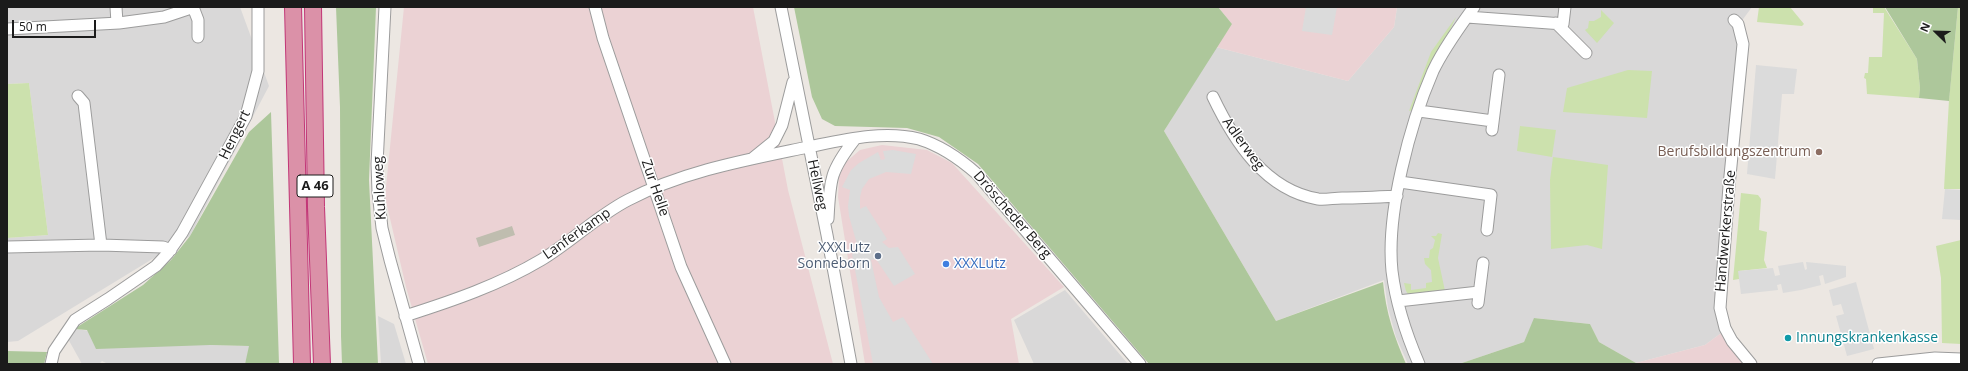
<!DOCTYPE html>
<html>
<head>
<meta charset="utf-8">
<style>
  body { margin:0 }
  #map { position:relative; width:1968px; height:371px; overflow:hidden; background:#ece7e2; font-family:"Open Sans",sans-serif }
  canvas { display:block }
  .frame { position:absolute; inset:0; border:8px solid #1b1b1b; pointer-events:none }
  .north { position:absolute; left:1916px; top:12px; width:40px; height:40px; -webkit-text-stroke:3px #fff; paint-order:stroke; rotate:293deg; font-size:11px; font-weight:700; line-height:16px; text-align:center; color:#1b1b1b }
  .north::after { content:''; display:block; margin:auto; width:14px; height:18px; background:#1b1b1b; clip-path:polygon(50% 0,100% 100%,50% 72%,0 100%) }
  .scale { position:absolute; left:12px; top:20px; width:84px; height:18px; box-sizing:border-box; border:2px solid #1b1b1b; border-top:0; padding-left:5px; font-size:12px; line-height:14px; white-space:nowrap; color:#1b1b1b; -webkit-text-stroke:3px #fff; paint-order:stroke }
</style>
</head>
<body>
<div id="map">
<canvas width="1968" height="371"></canvas>
<div class="frame"></div>
<div class="north">N</div>
<div class="scale">50 m</div>
</div>
<script>
const ctx = document.querySelector('canvas').getContext('2d');
ctx.lineJoin = 'round';
function fillPath(path, color) { ctx.fillStyle = color; ctx.fill(path, 'evenodd'); }
function trace(path, color, width, dash) { ctx.strokeStyle = color; ctx.lineWidth = width; ctx.lineCap = dash ? 'butt' : 'round'; ctx.setLineDash(dash || []); ctx.stroke(path); }
function label(font, color, halo, rows, align = 'center') {
  ctx.font = font + ' "Open Sans",sans-serif'; ctx.lineWidth = 3; ctx.setLineDash([]); ctx.textBaseline = 'middle'; ctx.strokeStyle = halo; ctx.fillStyle = color; for (const [text, x, y, turn = 0] of rows) {
    ctx.save(); ctx.translate(x, y); ctx.rotate((+turn || 0) * Math.PI / 180); ctx.textAlign = isNaN(turn) ? turn : align; if (halo) ctx.strokeText(text, 0, 0); ctx.fillText(text, 0, 0); ctx.restore();
  }
}
fillPath(new Path2D(`
  M 7,7 L 240,7 L 269,86 L 190,236 L 18,341 L 7,342 L 7,238 L 48,235 L 29,83 L 7,84 Z
  M 1397,7 L 1752,7 L 1738,26 L 1741,44 L 1724,331 L 1705,345 L 1636,363 L 1599,342 L 1590,324 L 1535,318 L 1524,342 L 1459,364 L 1408,364 L 1396,337 L 1388,308 L 1384,280 L 1276,321 L 1164,131 L 1216,47 L 1348,81 L 1394,27 Z
  M 1065,290 L 1128,364 L 1034,364 L 1014,320 Z
  M 378,316 L 394,324 L 406,364 L 381,364 Z
  M 74,329 L 210,345 L 250,346 L 245,364 L 108,364 L 102,361 L 99,364 L 82,364 L 67,337 Z`), '#d9d8d8');
fillPath(new Path2D(`
  M 404,7 L 753,7 L 788,190 L 833,364 L 428,364 L 406,287 L 385,197 Z
  M 1218,7 L 1397,7 L 1394,27 L 1348,81 L 1216,47 L 1232,24 Z
  M 882,145 L 927,150 L 952,163 L 1064,287 L 1011,319 L 1019,364 L 865,364 L 838,197 L 839,176 L 846,162 L 860,150 Z
  M 1724,331 L 1748,364 L 1632,364 L 1705,345 Z`), '#ebd2d4');
fillPath(new Path2D(`
  M 512,226 L 515,235 L 479,247 L 476,238 Z`), '#bfbdaf');
fillPath(new Path2D(`
  M 1759,7 L 1790,7 L 1804,24 L 1802,26 L 1757,22 Z
  M 1873,7 L 1884,7 L 1917,59 L 1920,88 L 1919,98 L 1867,94 L 1866,79 L 1864,78 L 1865,73 L 1868,73 L 1869,57 L 1882,57 L 1884,13 L 1873,13 Z
  M 1958,7 L 1961,7 L 1961,189 L 1944,189 L 1949,100 Z
  M 1601,10 L 1614,23 L 1597,43 L 1585,30 L 1588,28 L 1589,21 L 1594,21 L 1601,17 Z
  M 1456,17 L 1414,110 L 1409,111 L 1431,52 Z
  M 1628,70 L 1652,71 L 1647,118 L 1563,112 L 1567,88 Z
  M 29,83 L 48,235 L 7,238 L 7,84 Z
  M 1520,126 L 1556,130 L 1552,157 L 1517,151 Z
  M 1553,157 L 1608,165 L 1602,249 L 1587,245 L 1551,249 L 1550,180 Z
  M 1741,193 L 1758,195 L 1761,199 L 1759,230 L 1767,232 L 1764,260 L 1767,268 L 1739,271 L 1739,279 L 1733,280 Z
  M 1438,233 L 1442,234 L 1438,258 L 1445,291 L 1408,294 L 1406,291 L 1404,283 L 1411,284 L 1411,290 L 1426,288 L 1426,283 L 1432,282 L 1431,270 L 1425,264 L 1424,258 L 1429,258 L 1430,250 L 1433,248 L 1435,240 L 1431,236 L 1436,236 Z
  M 1961,240 L 1961,344 L 1942,343 L 1941,278 L 1936,246 Z`), '#cce1ad');
fillPath(new Path2D(`
  M 336,7 L 376,7 L 369,180 L 378,364 L 342,364 L 341,336 L 340,107 Z
  M 794,7 L 1218,7 L 1232,24 L 1164,131 L 1276,321 L 1383,282 C 1386,313 1394,336 1406,364 L 1149,364 L 978,164 L 939,137 L 907,128 L 835,126 L 822,119 L 812,97 Z
  M 1885,7 L 1958,7 L 1949,101 L 1919,98 L 1920,88 L 1917,59 Z
  M 271,112 L 279,364 L 245,364 L 249,346 L 210,345 L 96,349 L 87,330 L 74,329 L 143,285 L 171,260 L 190,236 L 249,132 Z
  M 1534,318 L 1590,324 L 1599,342 L 1636,363 L 1459,364 L 1524,342 Z
  M 7,351 L 47,352 L 44,364 L 7,364 Z`), '#adc79b');
fillPath(new Path2D(`
  M 1306,7 L 1337,7 L 1332,35 L 1302,31 Z
  M 1756,65 L 1797,69 L 1794,94 L 1782,94 L 1775,179 L 1747,174 Z
  M 893,150 L 916,154 L 911,174 L 886,172 L 869,179 L 862,189 L 860,197 L 860,209 L 866,206 L 887,239 L 882,242 L 889,248 L 898,247 L 915,274 L 894,286 L 876,259 L 871,260 L 879,297 L 893,322 L 903,317 L 933,364 L 873,364 L 852,254 L 859,251 L 849,216 L 848,206 L 850,190 L 842,187 L 851,170 L 859,163 L 878,152 L 881,160 L 885,159 L 883,151 Z
  M 1945,189 L 1961,190 L 1961,220 L 1942,219 Z
  M 1803,262 L 1805,270 L 1807,269 L 1806,262 L 1846,266 L 1846,277 L 1825,284 L 1823,275 L 1819,276 L 1821,285 L 1801,290 L 1783,293 L 1781,284 L 1777,285 L 1778,290 L 1741,294 L 1738,271 L 1773,268 L 1775,276 L 1780,275 L 1778,266 Z
  M 1856,282 L 1874,349 L 1847,356 L 1836,316 L 1844,314 L 1841,304 L 1833,306 L 1829,290 Z`), '#dbdbdb');
const minor = new Path2D(`
  M 116,7 L 117,23
  M 193,7 L 198,20 L 198,37
  M 385,7 L 377,164 L 378,192 L 382,228 L 390,260 L 419,364
  M 595,7 L 603,38 L 681,267 L 725,364
  M 781,7 L 827,235 L 851,364
  M 1467,17 L 1563,24 L 1565,7
  M 1734,20 L 1738,24 L 1743,44 L 1729,186 L 1720,308 L 1725,328 L 1732,341 L 1751,364
  M 1556,23 L 1586,53
  M 7,29 L 119,23 L 164,17 L 194,7
  M 78,96 L 84,103 L 101,245
  M 1213,97 C 1234,141 1265,190 1318,199 C 1325,200 1334,198 1342,198 C 1360,198 1379,197 1397,196
  M 1419,111 L 1493,121
  M 1492,130 L 1499,75
  M 753,158 L 774,141 L 782,125 L 793,82
  M 1400,182 L 1491,195 L 1487,230
  M 828,219 C 830,179 830,171 855,139
  M 7,247 L 101,245 L 163,247 L 171,250
  M 1398,301 L 1479,292
  M 1478,303 L 1483,263
  M 405,316 C 452,301 499,285 541,260 C 571,242 597,216 628,200 C 684,171 746,160 808,147 C 843,140 883,130 919,139 C 942,146 960,159 977,174 L 1140,364
  M 51,364 L 54,351 L 75,320 L 108,299 L 156,266 L 168,253 L 182,233 L 246,116 L 258,71 L 258,7
  M 1419,364 C 1406,334 1396,304 1392,271 C 1386,213 1410,124 1433,71 C 1444,48 1459,28 1474,7
  M 1878,364 L 1935,358 L 1961,359`);
const highway = new Path2D(`
  M 293,7 L 302,364
  M 313,7 L 316,207 L 322,364`);
trace(minor, '#9c9c9c', 13);
trace(highway, '#c23777', 18);
trace(minor, '#fff', 11);
trace(highway, '#db91a8', 16);
for (const [x, y, r, color] of [
  [1819,152,4,"#8d6e63"],
  [878,256,4,"#5c6f8a"],
  [946,264,4,"#3f7fe0"],
  [1788,338,4,"#0f9aa8"]
]) { const dot = new Path2D(); dot.arc(x, y, r, 0, 2 * Math.PI); ctx.fillStyle = color; ctx.fill(dot); trace(dot, '#fff', 1.5); }
for (const [x, y, w] of [
  [315,186,36]
]) { const box = new Path2D(); box.roundRect(x - w / 2, y - 11, w, 22, 3); ctx.fillStyle = '#fff'; ctx.fill(box); trace(box, '#1b1b1b', 1); }
label('bold 13px', '#1b1b1b', null, [
  ["A 46",315,186]
]);
label('14px', '#1b1b1b', '#fff', [
  ["Hengert",235,135,-64],
  ["Adlerweg",1243,144,54],
  ["Hellweg",817,185,78],
  ["Kuhloweg",380,188,-93],
  ["Zur Helle",655,188,71],
  ["Dröscheder Berg",1012,215,49],
  ["Handwerkerstraße",1726,231,-85],
  ["Lanferkamp",577,234,-35]
]);
label('14px', '#785e54', '#fff', [
  ["Berufsbildungszentrum",1811,152]
], 'right');
label('14px', '#4e5e75', '#fff', [
  ["XXXLutz",870,248],
  ["Sonneborn",870,264]
], 'right');
label('14px', '#366cbe', '#fff', [
  ["XXXLutz",954,264]
], 'left');
label('14px', '#0d838f', '#fff', [
  ["Innungskrankenkasse",1796,338]
], 'left');
</script>
</body>
</html>
